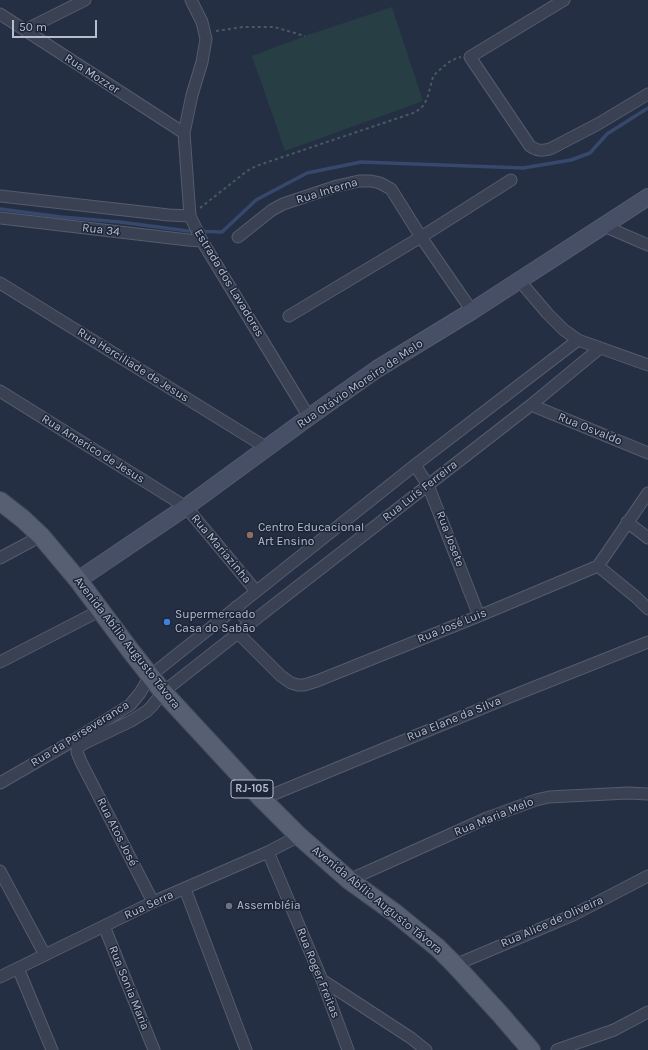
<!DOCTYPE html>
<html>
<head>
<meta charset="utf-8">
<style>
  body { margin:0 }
  #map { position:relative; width:648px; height:1050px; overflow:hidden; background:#242f44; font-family:Karla,sans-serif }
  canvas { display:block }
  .scale { position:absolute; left:12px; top:20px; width:85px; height:18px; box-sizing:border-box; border:2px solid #b6bdcd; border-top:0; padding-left:5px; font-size:12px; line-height:14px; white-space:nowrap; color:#b6bdcd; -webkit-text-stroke:3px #1d2638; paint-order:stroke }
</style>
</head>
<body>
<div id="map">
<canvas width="648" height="1050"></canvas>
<div class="scale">50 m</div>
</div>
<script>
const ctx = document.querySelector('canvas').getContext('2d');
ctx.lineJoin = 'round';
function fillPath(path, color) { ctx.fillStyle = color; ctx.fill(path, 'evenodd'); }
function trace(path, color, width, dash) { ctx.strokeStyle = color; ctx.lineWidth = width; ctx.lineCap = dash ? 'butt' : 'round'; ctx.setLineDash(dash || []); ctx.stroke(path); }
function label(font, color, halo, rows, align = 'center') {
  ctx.font = font + ' Karla,sans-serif'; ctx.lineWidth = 3; ctx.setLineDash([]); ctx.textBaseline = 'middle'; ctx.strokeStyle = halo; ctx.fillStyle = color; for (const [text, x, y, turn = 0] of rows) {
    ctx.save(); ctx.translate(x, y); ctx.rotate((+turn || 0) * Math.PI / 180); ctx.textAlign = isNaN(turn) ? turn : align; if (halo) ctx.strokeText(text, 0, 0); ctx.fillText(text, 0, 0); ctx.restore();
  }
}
fillPath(new Path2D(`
  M 392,7 L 423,101 L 285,151 L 252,56 L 305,36 Z`), '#263e44');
trace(new Path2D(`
  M 0,209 L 61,217 L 120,222 L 188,231 L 222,232 L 256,200 L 307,173 L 361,162 L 523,168 L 571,160 L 590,153 L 607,134 L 648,108`), '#37486c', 3.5);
const street = new Path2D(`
  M 191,0 L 202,22 L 206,39 L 202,62 L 192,95 L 184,133 L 190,216 L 202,241 L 309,417
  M 564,0 L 470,57 L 530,146 C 537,151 542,151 550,149 L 598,124 L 648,94
  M 0,14 L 184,133
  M 25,30 L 85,0
  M 0,196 L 169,215 L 190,216
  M 0,218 L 188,240 L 202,241
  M 604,226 L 648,245
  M 238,237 L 272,210 L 283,204 L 337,186 L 359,181 L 371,181 L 380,183 L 391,189 L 421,237 L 472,311
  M 519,280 L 547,313 L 564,330 L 578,340 L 648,365
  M 0,283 L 267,448
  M 289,316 L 421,237 L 511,180
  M 0,391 L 186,507 L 256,591
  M 531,405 L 648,453
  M 415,465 L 428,485 L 479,616
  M 627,522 L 648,538
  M 0,558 L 41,536
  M 598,566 L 637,598 L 648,609
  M 236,607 L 250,624
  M 238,633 L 281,676 L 291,683 L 298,685 L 304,685 L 317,681 L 479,616 L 598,566 L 648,493
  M 0,662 L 101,610
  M 0,783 L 71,742 L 130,705 L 140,693 L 150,676 L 415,465 L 578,340
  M 262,799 L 507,698 L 648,642
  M 268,852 L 322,980 L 348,1050
  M 0,871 L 45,955
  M 349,880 L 487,818 L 536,800 L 549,797 L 628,793 L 648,794
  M 185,889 L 246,1050
  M 153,902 L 81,762 L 77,752 L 78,748 L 80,746 L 85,743 L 131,721 L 147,711 L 152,706 L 163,692 L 270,608 L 531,405 L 600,348
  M 104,926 L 154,1050
  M 455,965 L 573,915 L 648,876
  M 18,968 L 52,1050
  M 0,977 L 153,902 L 268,852 L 299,836
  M 322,980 L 411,1038 L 426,1050
  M 557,1050 L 614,1030 L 648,1012`);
const secondary = new Path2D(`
  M 78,580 L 186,507 L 309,417 L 377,369 L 472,311 L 648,197`);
const primary = new Path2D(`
  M 0,501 L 23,519 L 41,536 L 78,580 L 130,650 L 163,692 L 262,799 L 299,836 L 349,880 L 395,913 L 438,948 L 455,965 L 500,1014 L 531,1050`);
trace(street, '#545c6d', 13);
trace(secondary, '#545c6d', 18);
trace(primary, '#424a5c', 20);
trace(new Path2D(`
  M 216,31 L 243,27 L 274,27 L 305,36
  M 200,208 L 247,171 L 256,166 L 416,112 L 423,106 L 427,99 L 433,77 L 436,73 L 449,62 L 457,58 L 461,57`), '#445b61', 2, [3, 3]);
trace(street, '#394153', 11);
trace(secondary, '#464f66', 16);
trace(primary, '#576073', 18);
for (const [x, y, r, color] of [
  [250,535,4,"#8d6e63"],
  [167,622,4,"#3f7fe0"],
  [229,906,4,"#6b7280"]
]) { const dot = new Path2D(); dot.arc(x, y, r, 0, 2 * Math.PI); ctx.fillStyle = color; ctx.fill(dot); trace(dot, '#1d2638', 1.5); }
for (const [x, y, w] of [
  [252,789,42]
]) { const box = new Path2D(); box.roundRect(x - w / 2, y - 9, w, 18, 3); ctx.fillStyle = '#1d2638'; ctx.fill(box); trace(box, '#b6bdcd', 1); }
label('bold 11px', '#b6bdcd', null, [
  ["RJ-105",252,789]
]);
label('12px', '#b6bdcd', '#1d2638', [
  ["Rua Mozzer",92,74,33],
  ["Rua Interna",327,191,-17],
  ["Rua 34",101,230,7],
  ["Estrada dos Lavadores",229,283,59],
  ["Rua Herciliade de Jesus",133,365,32],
  ["Rua Otávio Moreira de Melo",360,384,-34],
  ["Rua Osvaldo",590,429,22],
  ["Rua Americo de Jesus",93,449,32],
  ["Rua Luís Ferreira",420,491,-38],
  ["Rua Josete",450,539,69],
  ["Rua Mariazinha",221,549,50],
  ["Rua José Luis",452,626,-22],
  ["Avenida Abílio Augusto Távora",127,643,52],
  ["Rua Elane da Silva",454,719,-22],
  ["Rua da Perseveranca",80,734,-32],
  ["Rua Maria Melo",494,817,-22],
  ["Rua Atos José",117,832,63],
  ["Avenida Abílio Augusto Távora",377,900,39],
  ["Rua Serra",149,905,-25],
  ["Rua Alice de Oliveira",552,922,-24],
  ["Rua Roger Freitas",318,973,68],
  ["Rua Sonia Maria",129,988,68]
]);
label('12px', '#b6bdcd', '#1d2638', [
  ["Centro Educacional",258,528],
  ["Art Ensino",258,542],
  ["Supermercado",175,615],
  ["Casa do Sabão",175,629],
  ["Assembléia",237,906]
], 'left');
</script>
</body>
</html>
